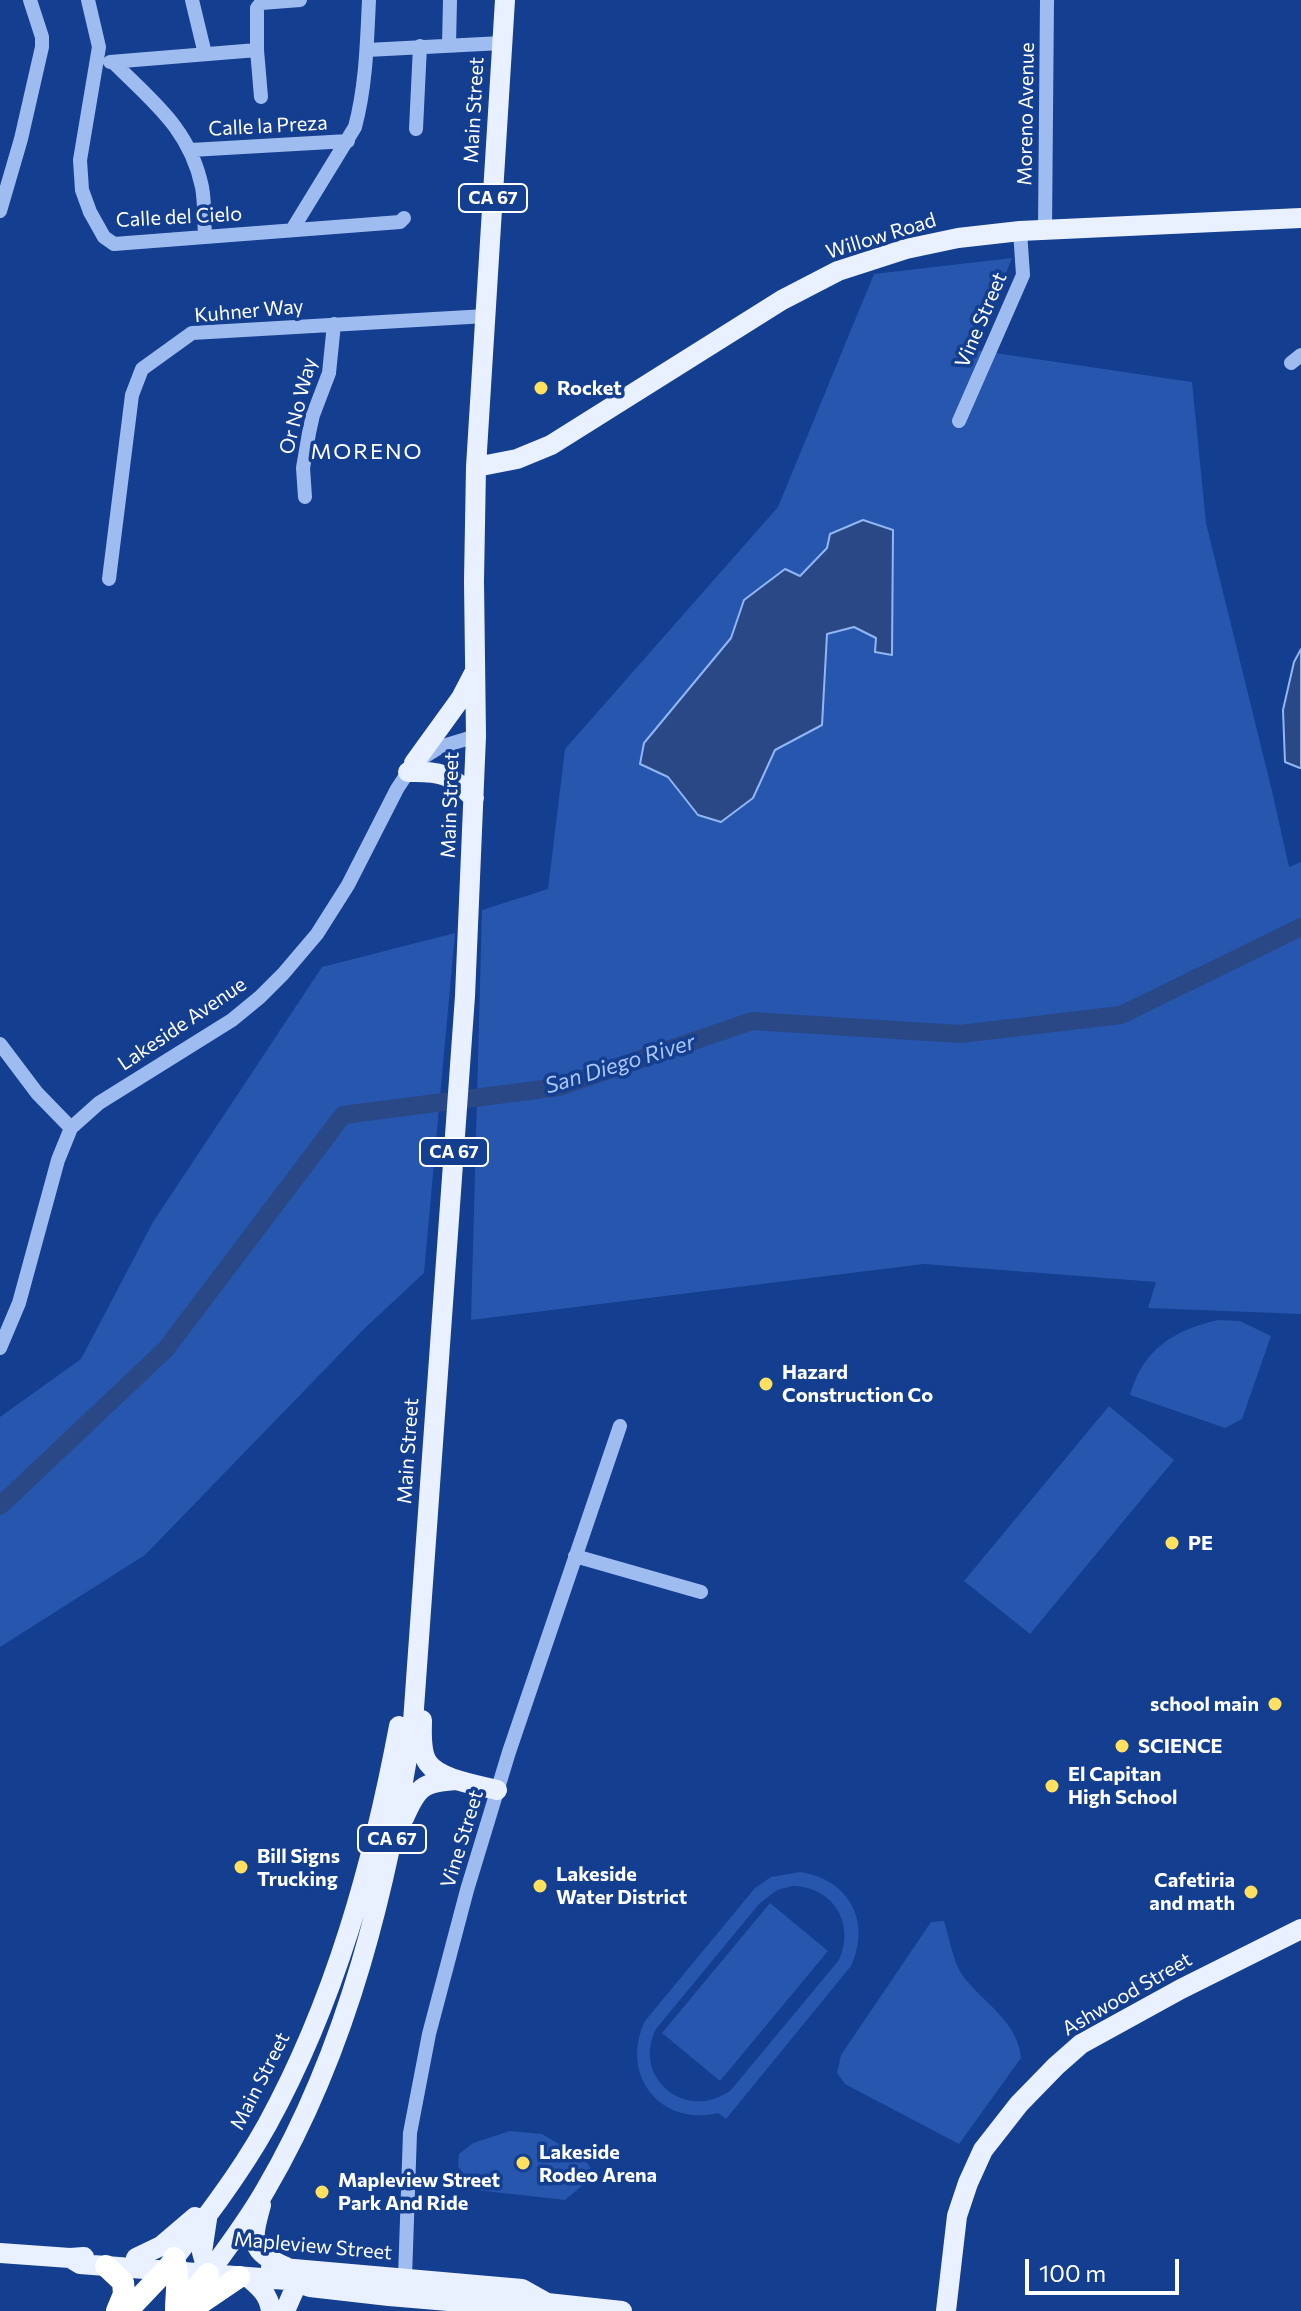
<!DOCTYPE html>
<html>
<head>
<meta charset="utf-8">
<style>
  body { margin:0 }
  #map { position:relative; width:1301px; height:2311px; overflow:hidden; background:#143e8f; font-family:Commissioner,sans-serif }
  canvas { display:block }
  .scale { position:absolute; left:1025px; top:2259px; width:154px; height:36px; box-sizing:border-box; border:4px solid #fff; border-top:0; padding-left:10px; font-size:24px; line-height:28px; white-space:nowrap; color:#fff; -webkit-text-stroke:6px #143e8f; paint-order:stroke }
</style>
</head>
<body>
<div id="map">
<canvas width="1301" height="2311"></canvas>
<div class="scale">100 m</div>
</div>
<script>
const ctx = document.querySelector('canvas').getContext('2d');
ctx.lineJoin = 'round';
function fillPath(path, color) { ctx.fillStyle = color; ctx.fill(path, 'evenodd'); }
function trace(path, color, width, dash) { ctx.strokeStyle = color; ctx.lineWidth = width; ctx.lineCap = dash ? 'butt' : 'round'; ctx.setLineDash(dash || []); ctx.stroke(path); }
function label(font, color, halo, rows, align = 'center') {
  ctx.font = font + ' Commissioner,sans-serif'; ctx.lineWidth = 7; ctx.setLineDash([]); ctx.textBaseline = 'middle'; ctx.strokeStyle = halo; ctx.fillStyle = color; for (const [text, x, y, turn = 0] of rows) {
    ctx.save(); ctx.translate(x, y); ctx.rotate((+turn || 0) * Math.PI / 180); ctx.textAlign = isNaN(turn) ? turn : align; if (halo) ctx.strokeText(text, 0, 0); ctx.fillText(text, 0, 0); ctx.restore();
  }
}
fillPath(new Path2D(`
  M 1012,258 L 975,350 L 1192,382 L 1206,523 L 1272,791 L 1289,867 L 1301,862 L 1301,1314 L 1148,1308 L 1156,1282 L 924,1264 L 471,1320 L 482,910 L 548,889 L 565,749 L 778,507 L 874,274 Z
  M 455,933 L 424,1273 L 364,1329 L 145,1555 L 0,1647 L 0,1417 L 81,1359 L 153,1222 L 322,967 Z
  M 1218,1320 L 1240,1321 L 1271,1336 L 1242,1419 L 1225,1428 L 1130,1395 C 1143,1349 1174,1330 1218,1320 Z
  M 1109,1406 L 1174,1460 L 1030,1634 L 964,1581 Z
  M 800,1872 C 849,1879 872,1922 851,1966 L 726,2119 L 718,2113 C 661,2127 619,2075 645,2021 L 755,1888 L 771,1877 ZM 792,1886 C 832,1886 856,1923 839,1960 L 731,2090 C 687,2123 631,2078 656,2029 L 759,1904 L 777,1890 Z
  M 770,1903 L 828,1951 L 720,2081 L 662,2033 Z
  M 944,1921 C 949,1937 954,1964 963,1976 C 983,2003 1018,2021 1021,2058 L 959,2144 L 845,2084 L 837,2073 L 841,2055 L 931,1922 Z
  M 510,2131 L 542,2134 L 584,2159 L 590,2167 L 589,2180 L 565,2200 L 476,2190 L 458,2167 L 459,2154 L 473,2143 Z`), '#2656ae');
const water = new Path2D(`
  M 863,520 L 893,530 L 892,655 L 875,652 L 876,638 L 854,627 L 827,634 L 822,725 L 775,750 L 753,798 L 721,822 L 698,815 L 668,777 L 640,764 L 644,743 L 731,638 L 744,600 L 785,569 L 800,576 L 827,548 L 830,534 Z
  M 1301,649 L 1301,768 L 1300,768 L 1285,762 L 1283,710 L 1294,662 Z`);
fillPath(water, '#294885');
trace(water, '#91b6f4', 2);
trace(new Path2D(`
  M 0,1506 L 166,1349 L 343,1115 L 559,1087 L 752,1021 L 960,1034 L 1121,1015 L 1301,927`), '#294885', 18);
trace(new Path2D(`
  M 88,0 L 99,47 L 80,160 L 82,190 L 90,212 L 104,237 L 114,244 L 400,222 L 404,218
  M 192,0 L 205,54
  M 449,45 L 450,0
  M 367,50 L 502,43
  M 110,62 L 257,50
  M 113,62 C 153,102 190,129 202,187 C 205,203 204,221 205,237
  M 261,97 L 257,50 L 257,8 L 261,3 L 300,0
  M 416,129 L 420,46
  M 191,150 L 348,141
  M 0,211 L 21,139 L 42,47 L 42,37 L 30,0
  M 1045,229 L 1047,0
  M 292,230 L 355,127 C 366,86 367,42 369,0
  M 1291,363 L 1301,355
  M 959,421 L 1023,275 L 1020,231
  M 305,497 L 303,468 L 309,433 L 313,415 L 329,373 L 334,324
  M 109,579 L 132,395 L 142,369 L 192,333 L 486,316
  M 0,1044 L 37,1093 L 71,1128
  M 0,1348 L 19,1303 L 58,1160 L 71,1128 L 99,1103 L 232,1020 L 260,997 L 283,974 L 317,934 L 348,885 L 397,789 L 414,763 L 440,747 L 476,736
  M 575,1556 L 701,1592
  M 405,2277 L 410,2133 L 429,2034 L 467,1890 L 509,1752 L 620,1426`), '#9fbcf1', 14);
trace(new Path2D(`
  M 476,467 L 517,459 L 551,445 L 782,300 L 838,271 L 906,249 L 958,238 L 1020,231 L 1301,218
  M 414,763 L 461,698 L 474,673
  M 408,772 C 443,771 449,774 474,798
  M 422,1720 C 422,1732 420,1752 428,1763 C 440,1780 478,1785 497,1790
  M 404,1818 C 417,1788 422,1782 456,1780
  M 261,2205 C 251,2241 249,2251 286,2267
  M 207,2219 L 202,2252 L 208,2274
  M 0,2253 L 70,2258 L 84,2257
  M 70,2258 L 80,2264 L 287,2280 L 310,2287 L 389,2296 L 519,2307 L 547,2303 L 622,2311
  M 136,2258 L 161,2246 L 195,2217
  M 271,2267 L 522,2289 L 547,2303
  M 165,2270 C 202,2223 238,2177 267,2125 C 335,2001 373,1864 399,1726
  M 208,2274 C 228,2247 249,2219 266,2189 C 349,2047 388,1883 413,1722 L 465,996 L 476,736 L 474,581 L 476,467 L 505,0
  M 248,2277 C 260,2287 269,2295 271,2311
  M 285,2311 L 302,2272
  M 946,2311 L 957,2216 L 968,2183 L 983,2150 L 1019,2104 L 1056,2066 L 1081,2044 L 1181,1989 L 1301,1929`), '#e9f0ff', 20);
trace(new Path2D(`
  M 174,2258 C 180,2278 176,2292 176,2311
  M 106,2266 L 123,2282 L 124,2294 L 117,2311
  M 181,2307 L 208,2274
  M 127,2311 L 165,2271
  M 181,2311 L 199,2304 L 239,2277`), '#fff', 22);
for (const [x, y, r, color] of [
  [541,388,8,"#ffe05f"],
  [766,1384,8,"#ffe05f"],
  [1172,1543,8,"#ffe05f"],
  [1275,1704,8,"#ffe05f"],
  [1122,1746,8,"#ffe05f"],
  [1052,1786,8,"#ffe05f"],
  [241,1867,8,"#ffe05f"],
  [540,1886,8,"#ffe05f"],
  [1251,1892,8,"#ffe05f"],
  [523,2163,8,"#ffe05f"],
  [322,2192,8,"#ffe05f"]
]) { const dot = new Path2D(); dot.arc(x, y, r, 0, 2 * Math.PI); ctx.fillStyle = color; ctx.fill(dot); trace(dot, '#143e8f', 3); }
for (const [x, y, w] of [
  [493,198,68],
  [454,1152,68],
  [392,1839,68]
]) { const box = new Path2D(); box.roundRect(x - w / 2, y - 14, w, 28, 6); ctx.fillStyle = '#143e8f'; ctx.fill(box); trace(box, '#fff', 2); }
label('bold 18px', '#fff', null, [
  ["CA 67",493,198],
  ["CA 67",454,1152],
  ["CA 67",392,1839]
]);
label('20px', '#fff', '#143e8f', [
  ["Main Street",474,110,-87],
  ["Moreno Avenue",1026,114,-89],
  ["Calle la Preza",268,126,-3],
  ["Calle del Cielo",179,217,-3],
  ["Willow Road",881,236,-17],
  ["Kuhner Way",249,311,-5],
  ["Vine Street",981,320,-67],
  ["Or No Way",298,406,-76],
  ["Main Street",450,805,-88],
  ["Lakeside Avenue",182,1024,-34],
  ["Main Street",408,1451,-86],
  ["Vine Street",462,1839,-73],
  ["Ashwood Street",1127,1994,-30],
  ["Main Street",260,2081,-63],
  ["Mapleview Street",313,2246,5]
]);
label('bold 20px', '#fff', '#143e8f', [
  ["Rocket",557,388],
  ["Hazard",782,1372],
  ["Construction Co",782,1395],
  ["PE",1188,1543],
  ["school main",1259,1704,"right"],
  ["SCIENCE",1138,1746],
  ["El Capitan",1068,1774],
  ["High School",1068,1797],
  ["Bill Signs",257,1856],
  ["Trucking",257,1879],
  ["Lakeside",556,1874],
  ["Water District",556,1897],
  ["Cafetiria",1235,1880,"right"],
  ["and math",1235,1903,"right"],
  ["Lakeside",539,2152],
  ["Rodeo Arena",539,2175],
  ["Mapleview Street",338,2180],
  ["Park And Ride",338,2203]
], 'left');
ctx.letterSpacing = '2px';
label('22px', '#fff', '#143e8f', [
  ["MORENO",367,452]
]);
ctx.letterSpacing = '0px';
label('italic 22px', '#abc7f8', '#143e8f', [
  ["San Diego River",620,1064,-17]
]);
</script>
</body>
</html>
